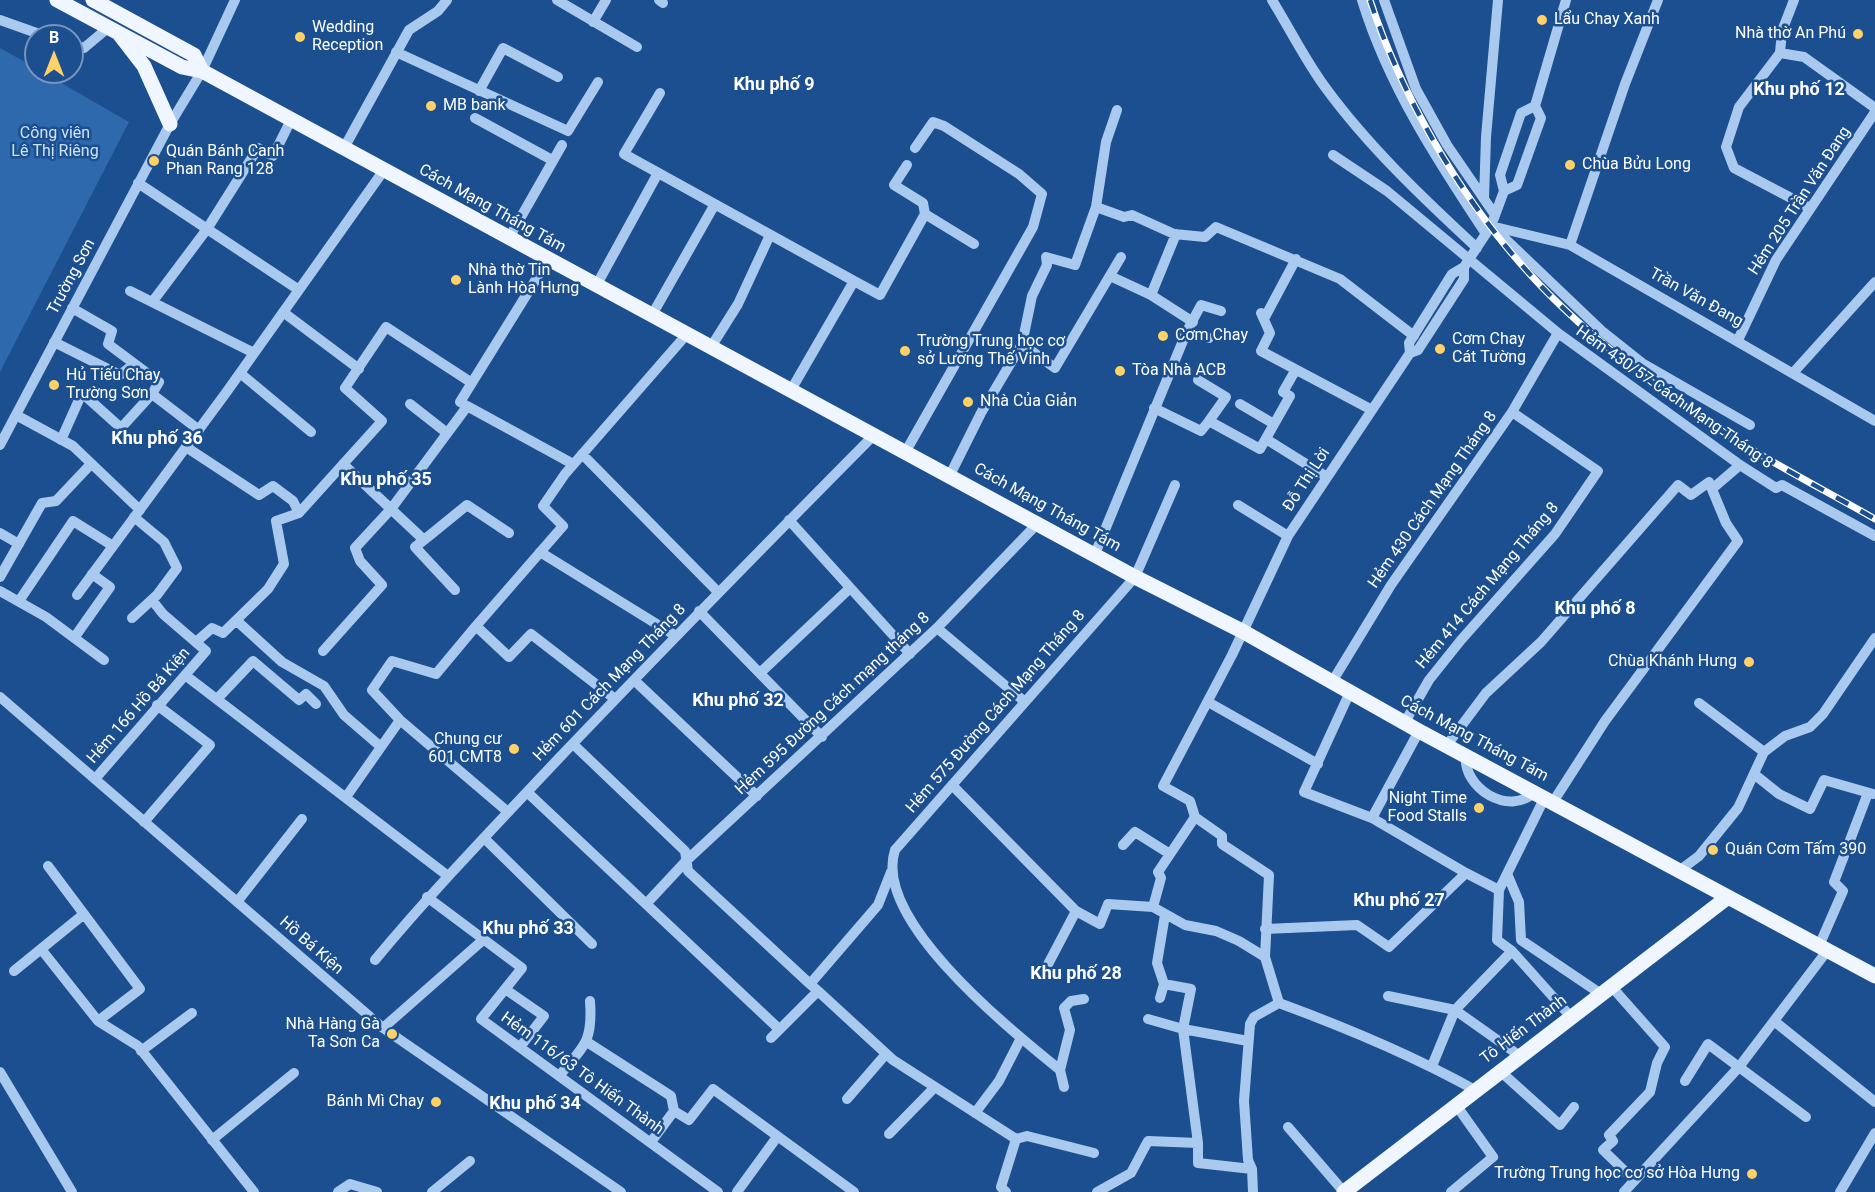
<!DOCTYPE html>
<html>
<head>
<meta charset="utf-8">
<style>
  body { margin:0 }
  #map { position:relative; width:1875px; height:1192px; overflow:hidden; background:#1b4f8f; font-family:Roboto,sans-serif }
  canvas { display:block }
  .north { position:absolute; left:24px; top:24px; width:60px; height:60px; box-sizing:border-box; background:#1b4f8f; border:2px solid #7695bc; border-radius:50%; rotate:0deg; font-size:16px; font-weight:700; line-height:24px; text-align:center; color:#fff }
  .north::after { content:''; display:block; margin:auto; width:21px; height:27px; background:#ffd166; clip-path:polygon(50% 0,100% 100%,50% 72%,0 100%) }
</style>
</head>
<body>
<div id="map">
<canvas width="1875" height="1192"></canvas>
<div class="north">B</div>
</div>
<script>
const ctx = document.querySelector('canvas').getContext('2d');
ctx.lineJoin = 'round';
function fillPath(path, color) { ctx.fillStyle = color; ctx.fill(path, 'evenodd'); }
function trace(path, color, width, dash) { ctx.strokeStyle = color; ctx.lineWidth = width; ctx.lineCap = dash ? 'butt' : 'round'; ctx.setLineDash(dash || []); ctx.stroke(path); }
function label(font, color, halo, rows, align = 'center') {
  ctx.font = font + ' Roboto,sans-serif'; ctx.lineWidth = 5; ctx.setLineDash([]); ctx.textBaseline = 'middle'; ctx.strokeStyle = halo; ctx.fillStyle = color; for (const [text, x, y, turn = 0] of rows) {
    ctx.save(); ctx.translate(x, y); ctx.rotate((+turn || 0) * Math.PI / 180); ctx.textAlign = isNaN(turn) ? turn : align; if (halo) ctx.strokeText(text, 0, 0); ctx.fillText(text, 0, 0); ctx.restore();
  }
}
fillPath(new Path2D(`
  M 0,48 L 36,68 L 36,72 L 42,72 L 129,122 L 0,372 Z`), '#2e69ad');
trace(new Path2D(`
  M 557,0 L 637,47
  M 659,0 L 663,3
  M 1272,0 C 1290,29 1305,60 1325,87 C 1368,146 1423,198 1477,248
  M 1362,0 C 1388,85 1437,160 1486,234
  M 1384,0 L 1416,89 L 1447,145 L 1495,215
  M 1794,0 L 1782,31 L 1780,53 L 1804,57 L 1875,108
  M 0,20 L 45,36
  M 593,22 L 606,0
  M 72,44 L 84,48 L 109,27
  M 396,52 L 568,131 L 598,82
  M 1780,53 L 1739,107 L 1726,147 L 1734,168 L 1810,208
  M 479,91 L 503,48 L 558,77
  M 660,93 L 624,154 L 854,281
  M 475,118 L 552,160
  M 344,148 L 409,30 L 438,11 L 447,0
  M 1333,155 L 1387,191 L 1558,333 L 1740,465 L 1776,488 L 1782,485 L 1875,536
  M 907,165 L 894,185 L 923,203 L 925,214
  M 138,183 L 299,290
  M 1504,191 L 1517,185 L 1541,118 L 1535,106 L 1566,0
  M 1484,199 L 1486,137 L 1498,0
  M 1096,207 L 1124,217 L 1132,215 L 1174,234 L 1205,237 L 1216,227 L 1340,279 L 1414,336
  M 1491,226 L 1570,245 L 1875,421
  M 1494,228 L 1603,332 L 1642,363 L 1750,425
  M 509,238 L 562,145
  M 1570,245 L 1625,84 L 1658,0
  M 1110,276 L 1151,295 L 1176,234
  M 596,286 L 658,173
  M 130,291 L 254,353
  M 1151,295 L 1193,322
  M 153,301 L 207,229 L 258,148 L 273,156 L 291,120
  M 72,308 L 112,331 L 108,344 L 159,382 L 152,394
  M 283,312 L 359,369
  M 1261,313 L 1270,333 L 1261,351 L 1372,410
  M 652,315 L 715,204
  M 1264,319 L 1296,259
  M 1187,331 L 1209,338
  M 1738,340 L 1776,260 L 1875,112
  M 54,342 L 120,375 L 134,364
  M 1022,344 L 1055,368 L 1121,257
  M 711,347 L 738,304 L 770,235
  M 1410,353 L 1409,343 L 1452,274 L 1464,267 L 1491,226 L 1504,191 L 1500,175 L 1521,113 L 1535,106
  M 240,373 L 311,432
  M 1793,373 L 1875,282
  M 1198,380 L 1226,397 L 1209,421
  M 791,390 L 854,281 L 880,295 L 925,214 L 974,244
  M 410,404 L 447,433
  M 1240,404 L 1274,424
  M 467,406 L 573,464
  M 1154,408 L 1201,431 L 1209,421 L 1260,449 L 1290,396 L 1283,392 L 1295,371
  M 16,415 L 73,446 L 140,510
  M 1266,439 L 1327,477
  M 61,440 L 82,393 L 121,428 L 152,394 L 199,430
  M 0,445 L 170,124 L 202,71 L 235,0
  M 186,447 L 259,495 L 273,486 L 293,501 L 299,513
  M 906,451 L 1033,227 L 1042,194 L 1019,174 L 944,126 L 933,122 L 915,148
  M 582,454 L 718,592
  M 343,464 L 424,540 L 467,505 L 509,533
  M 950,475 L 981,413 L 1022,344 L 1032,296 L 1047,265 L 1046,257 L 1075,265 L 1096,207 L 1106,142 L 1117,110
  M 1712,489 L 1740,465
  M 1238,505 L 1288,536
  M 789,520 L 910,654
  M 0,533 L 19,544
  M 424,540 L 415,547 L 455,590
  M 540,552 L 676,636
  M 1095,554 L 1187,331 L 1201,305 L 1221,311
  M 0,577 L 42,503 L 56,501 L 91,464
  M 0,591 L 46,617 L 104,660
  M 77,595 L 228,390 L 384,170
  M 19,601 L 73,521 L 113,546
  M 699,611 L 822,737
  M 132,618 L 157,595 L 177,568 L 164,542 L 134,517
  M 237,621 L 282,662 L 324,686 L 344,715 L 381,747
  M 476,626 L 563,526 L 543,506 L 565,474 L 687,334
  M 937,628 L 1025,702
  M 74,638 L 110,587 L 92,574
  M 196,642 L 212,628 L 223,633 L 268,589 L 284,564 L 276,521 L 299,513 L 382,421 L 345,388 L 386,327 L 472,383
  M 323,651 L 382,585 L 360,561 L 355,548 L 391,509 L 463,412 L 467,406 L 460,402 L 548,260
  M 760,673 L 850,588
  M 185,675 L 448,876
  M 634,680 L 757,796
  M 1332,682 L 1391,585 L 1512,412 L 1558,333
  M 1350,692 L 1304,792 L 1372,818 L 1466,873
  M 0,697 L 383,1028 L 621,1192
  M 217,699 L 253,661 L 299,700 L 306,694 L 316,704
  M 1208,702 L 1318,764
  M 1699,703 L 1764,752
  M 1405,722 L 1429,680 L 1461,640 L 1555,534 L 1598,471 L 1512,412
  M 573,744 L 685,851 L 688,871 L 810,984
  M 1447,745 L 1486,693 L 1541,642 L 1678,485 L 1691,495 L 1709,482 L 1726,523 L 1738,541 L 1605,721 L 1553,802
  M 1466,755 C 1462,788 1509,817 1535,792
  M 1754,774 L 1779,794 L 1810,809 L 1824,780 L 1873,794
  M 95,779 L 206,651 L 163,614 L 152,600
  M 952,785 L 1076,911 L 1100,924 L 1108,904 L 1153,907 L 1185,925 L 1216,931 L 1239,941 L 1265,957 L 1279,1003 C 1347,1028 1412,1055 1475,1090
  M 527,792 L 779,1029
  M 346,797 L 400,720
  M 508,812 L 400,720 L 372,690 L 392,661 L 436,674 L 476,626 L 509,657 L 531,634 L 615,699
  M 1372,818 L 1419,731
  M 144,822 L 210,745 L 157,705
  M 484,838 L 592,944
  M 1123,845 L 1135,832 L 1170,854
  M 48,866 L 140,989 L 98,1021
  M 1679,871 L 1699,856 L 1738,808 L 1764,752 L 1785,736 L 1810,727 L 1823,714 L 1875,638
  M 1508,876 L 1519,902 L 1521,940 L 1601,994
  M 427,897 L 522,968 L 481,1019 L 718,1192
  M 237,902 L 302,819
  M 646,904 L 687,860 L 937,628 L 1038,523
  M 1153,907 L 1161,878 L 1158,872 L 1195,817
  M 1265,929 L 1357,925 L 1389,947 L 1466,873 L 1499,890 L 1545,797
  M 1819,946 L 1843,891 L 1834,882 L 1868,793
  M 41,949 L 98,1021 L 138,1046 L 254,1192
  M 1512,951 L 1571,1017
  M 1265,957 L 1269,875 L 1222,844 L 1222,836 L 1195,817 L 1190,801 L 1163,786 L 1232,655 L 1288,536 L 1410,353 L 1418,350 L 1464,279 L 1464,267
  M 375,960 C 434,889 498,823 561,756 C 664,648 769,541 874,435
  M 1045,970 L 1076,911
  M 14,971 L 84,914
  M 1164,984 L 1191,989 L 1183,1029 L 1198,1143
  M 1611,986 L 1665,1047 L 1657,1063 L 1650,1092 L 1609,1135 L 1613,1141 L 1603,1150 L 1634,1180
  M 505,989 L 544,1016 L 520,1047
  M 818,991 L 893,1060 L 1016,1139 L 1027,1136 L 1094,1153
  M 1388,996 L 1455,1010 L 1520,1056
  M 1160,998 L 1164,984 L 1157,963 L 1165,915
  M 1148,1019 L 1183,1029 L 1248,1041
  M 1774,1021 L 1875,1102
  M 383,1028 L 483,940
  M 771,1038 L 818,991 L 810,984 L 878,905 L 891,872
  M 587,1042 L 671,1096 L 674,1111
  M 141,1051 L 192,1013
  M 1432,1066 L 1455,1010 L 1512,951 L 1497,940 L 1499,890
  M 1060,1070 L 1070,1030 L 1064,1008 L 1071,1001 L 1084,999
  M 1500,1071 L 1560,1125 L 1574,1107
  M 0,1072 L 72,1192
  M 559,1076 C 584,1046 593,1042 590,1001
  M 1685,1081 L 1708,1044 L 1806,1117
  M 1064,1087 L 1060,1070 C 1011,1030 872,920 895,850 L 1135,577 L 1175,485
  M 847,1099 L 886,1054
  M 975,1113 L 999,1081 L 1021,1038
  M 1288,1127 L 1344,1192
  M 889,1134 L 935,1087
  M 212,1140 L 294,1073
  M 651,1142 L 674,1111 L 689,1120 L 713,1089 L 854,1192
  M 338,1192 L 350,1184 L 377,1192
  M 432,1192 L 470,1161
  M 737,1192 L 777,1137
  M 1006,1192 L 1001,1187 L 1016,1139
  M 1097,1192 L 1131,1173 L 1148,1141 L 1198,1143 L 1198,1163 L 1252,1169
  M 1253,1192 L 1252,1169 L 1248,1160 L 1244,1101 L 1250,1024 L 1254,1017 L 1279,1003
  M 1451,1192 L 1493,1157 L 1456,1105
  M 1624,1192 L 1739,1067 L 1827,951
  M 1840,1192 L 1875,1133`), '#a9c9ee', 10);
trace(new Path2D(`
  M 57,0 L 182,67 L 202,71 L 1135,577 L 1242,631 L 1419,731 L 1875,976
  M 93,0 L 194,55 L 202,71
  M 120,35 L 144,66 L 170,124
  M 1344,1192 L 1728,897`), '#f0f6ff', 15);
const rail = new Path2D(`
  M 1370,0 C 1400,92 1456,190 1520,263 C 1577,329 1659,391 1733,438 C 1779,467 1828,492 1875,519`);
trace(rail, '#fff', 7);
trace(rail, '#1b4f8f', 4.5, [14]);
for (const [x, y, r, color] of [
  [1542,20,6,"#ffd166"],
  [1858,34,6,"#ffd166"],
  [300,37,6,"#ffd166"],
  [431,106,6,"#ffd166"],
  [154,161,6,"#ffd166"],
  [1570,165,6,"#ffd166"],
  [456,280,6,"#ffd166"],
  [1163,336,6,"#ffd166"],
  [1440,349,6,"#ffd166"],
  [905,351,6,"#ffd166"],
  [1120,371,6,"#ffd166"],
  [54,385,6,"#ffd166"],
  [968,402,6,"#ffd166"],
  [1749,662,6,"#ffd166"],
  [514,749,6,"#ffd166"],
  [1479,808,6,"#ffd166"],
  [1713,850,6,"#ffd166"],
  [392,1034,6,"#ffd166"],
  [436,1102,6,"#ffd166"],
  [1752,1174,6,"#ffd166"]
]) { const dot = new Path2D(); dot.arc(x, y, r, 0, 2 * Math.PI); ctx.fillStyle = color; ctx.fill(dot); trace(dot, '#1b4f8f', 2); }
label('16px', '#fff', '#1b4f8f', [
  ["Lẩu Chay Xanh",1554,20],
  ["Wedding",312,28],
  ["Reception",312,46],
  ["Nhà thờ An Phú",1846,34,"right"],
  ["MB bank",443,106],
  ["Quán Bánh Canh",166,152],
  ["Phan Rang 128",166,170],
  ["Chùa Bửu Long",1582,165],
  ["Nhà thờ Tin",468,271],
  ["Lành Hòa Hưng",468,289],
  ["Cơm Chay",1175,336],
  ["Cơm Chay",1452,340],
  ["Cát Tường",1452,358],
  ["Trường Trung học cơ",917,342],
  ["sở Lương Thế Vinh",917,360],
  ["Tòa Nhà ACB",1132,371],
  ["Hủ Tiếu Chay",66,376],
  ["Trường Sơn",66,394],
  ["Nhà Của Giản",980,402],
  ["Chùa Khánh Hưng",1737,662,"right"],
  ["Chung cư",502,740,"right"],
  ["601 CMT8",502,758,"right"],
  ["Night Time",1467,799,"right"],
  ["Food Stalls",1467,817,"right"],
  ["Quán Cơm Tấm 390",1725,850],
  ["Nhà Hàng Gà",380,1025,"right"],
  ["Ta Sơn Ca",380,1043,"right"],
  ["Bánh Mì Chay",424,1102,"right"],
  ["Trường Trung học cơ sở Hòa Hưng",1740,1174,"right"]
], 'left');
label('16px', '#cfe3fa', '#1b4f8f', [
  ["Công viên",55,134],
  ["Lê Thị Riêng",55,152]
]);
label('16px', '#fff', '#1b4f8f', [
  ["Hẻm 205 Trần Văn Ðang",1800,201,-57],
  ["Cách Mạng Tháng Tám",492,209,29],
  ["Trường Sơn",72,277,-62],
  ["Trần Văn Ðang",1696,298,29],
  ["Hẻm 430/57 Cách Mạng Tháng 8",1674,398,35],
  ["Đỗ Thị Lời",1307,480,-57],
  ["Hẻm 430 Cách Mạng Tháng 8",1433,500,-55],
  ["Cách Mạng Tháng Tám",1047,508,29],
  ["Hẻm 414 Cách Mạng Tháng 8",1488,586,-50],
  ["Hẻm 601 Cách Mạng Tháng 8",610,683,-46],
  ["Hẻm 595 Đường Cách mạng tháng 8",833,704,-43],
  ["Hẻm 166 Hồ Bá Kiện",139,706,-49],
  ["Hẻm 575 Đường Cách Mạng Tháng 8",996,712,-49],
  ["Cách Mạng Tháng Tám",1474,739,28],
  ["Hồ Bá Kiện",311,946,41],
  ["Tô Hiến Thành",1524,1030,-37],
  ["Hẻm 116/63 Tô Hiến Thành",582,1074,36]
]);
label('bold 18px', '#fff', '#1b4f8f', [
  ["Khu phố 9",774,85],
  ["Khu phố 12",1799,90],
  ["Khu phố 36",157,439],
  ["Khu phố 35",386,480],
  ["Khu phố 8",1595,609],
  ["Khu phố 32",738,701],
  ["Khu phố 27",1399,901],
  ["Khu phố 33",528,929],
  ["Khu phố 28",1076,974],
  ["Khu phố 34",535,1104]
]);
</script>
</body>
</html>
